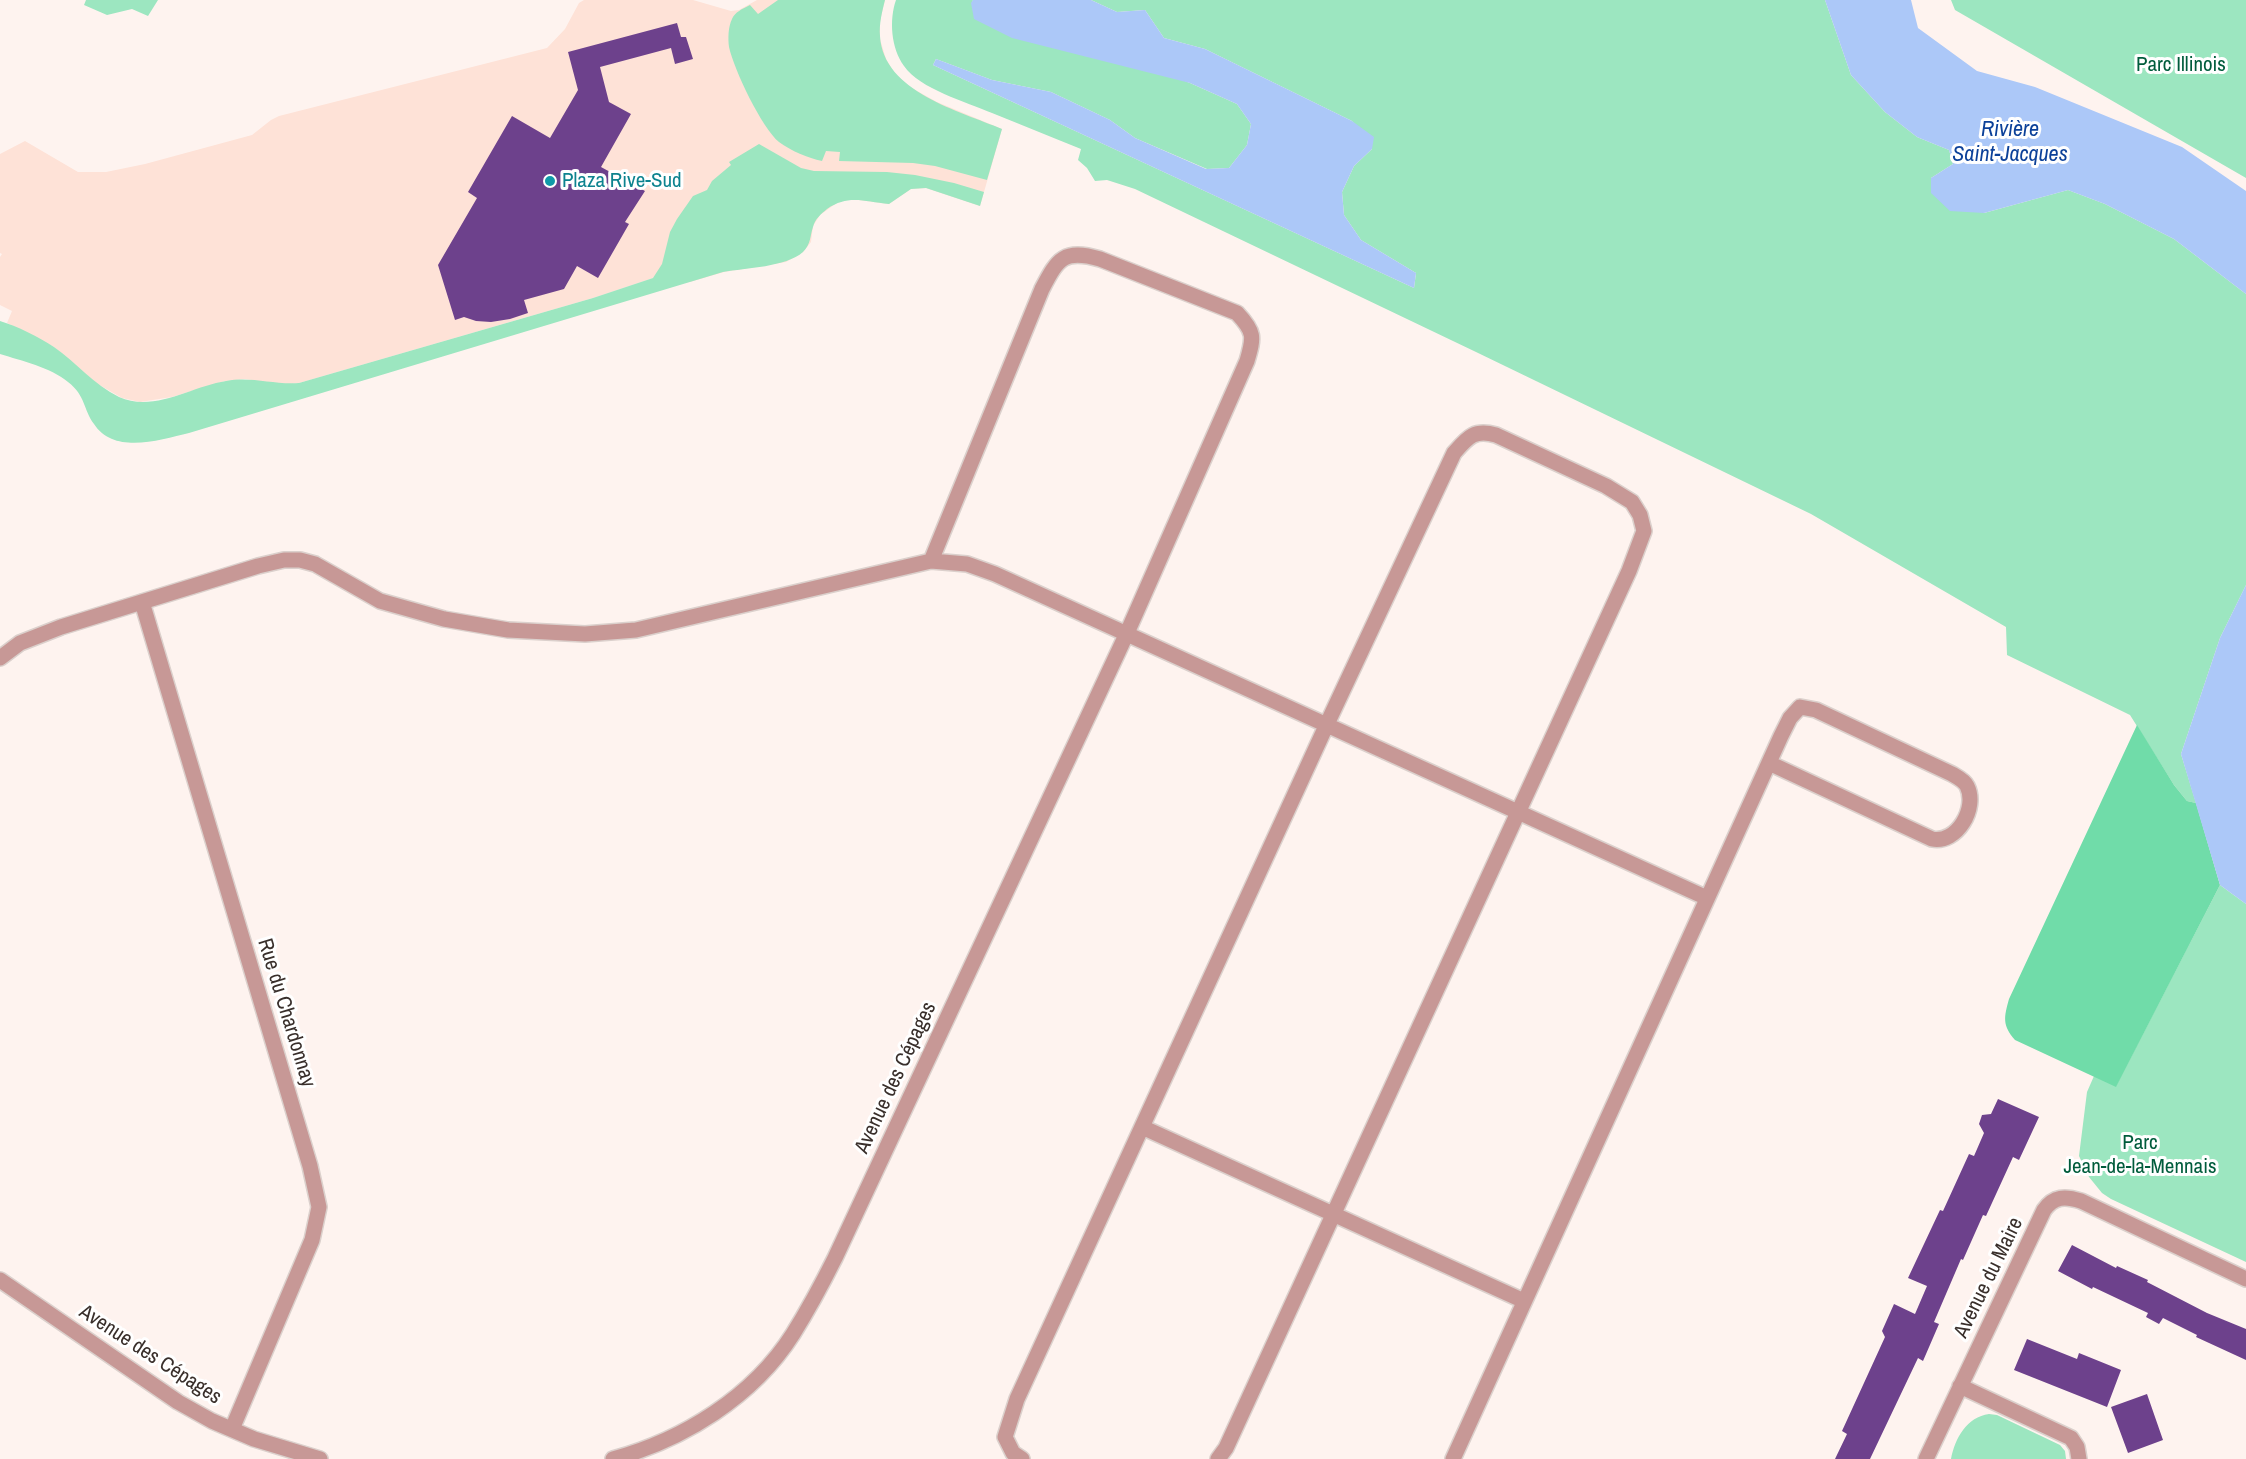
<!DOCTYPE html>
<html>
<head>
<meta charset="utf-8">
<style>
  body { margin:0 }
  canvas { display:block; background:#fef3ef }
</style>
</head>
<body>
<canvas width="2246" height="1459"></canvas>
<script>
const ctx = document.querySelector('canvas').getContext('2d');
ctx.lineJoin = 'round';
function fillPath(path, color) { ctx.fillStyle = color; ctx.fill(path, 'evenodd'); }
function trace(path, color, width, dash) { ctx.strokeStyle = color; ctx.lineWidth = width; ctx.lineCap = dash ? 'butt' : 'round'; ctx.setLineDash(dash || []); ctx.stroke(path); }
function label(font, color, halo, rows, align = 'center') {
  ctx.font = font + ' "Archivo Narrow",sans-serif'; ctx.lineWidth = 6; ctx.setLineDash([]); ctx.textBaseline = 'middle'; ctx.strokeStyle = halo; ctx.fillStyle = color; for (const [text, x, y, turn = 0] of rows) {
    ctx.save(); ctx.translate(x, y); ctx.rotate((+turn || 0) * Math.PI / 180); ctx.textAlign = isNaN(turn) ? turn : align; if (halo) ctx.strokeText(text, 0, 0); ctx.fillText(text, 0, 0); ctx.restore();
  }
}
fillPath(new Path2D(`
  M 584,0 L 693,0 L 731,11 L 739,10 L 757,0 L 885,0 L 880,21 L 880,39 L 886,59 L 895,74 L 910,87 L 937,102 L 1002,129 L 980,206 L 926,188 L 911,189 L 889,204 L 851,199 L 838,202 L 820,215 L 813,226 L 811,242 L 803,252 L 786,262 L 724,272 L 690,282 L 653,278 L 593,298 L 299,383 L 282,385 L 245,379 L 225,381 L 172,397 L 140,402 L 122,398 L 96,383 L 54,347 L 7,323 L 12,311 L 0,305 L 0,257 L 2,254 L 0,253 L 0,154 L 25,141 L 78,172 L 106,172 L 145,164 L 252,135 L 271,120 L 279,116 L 547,48 L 565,29 L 579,3 Z`), '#fee2d7');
fillPath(new Path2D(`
  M 86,0 L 158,0 L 148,16 L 132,9 L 107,15 L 84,5 Z
  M 778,0 L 885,0 C 882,12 879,24 880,36 C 883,92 960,111 1002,129 L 987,180 L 935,166 L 913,163 L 839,161 L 840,152 L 826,151 L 822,161 C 808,158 791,151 779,142 C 762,128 734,70 729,47 C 728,39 728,27 732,19 C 735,12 742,9 750,5 L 758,14 Z
  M 896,0 L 973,0 L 972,3 L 1190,83 L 1237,104 L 1251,124 L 1247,145 L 1229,168 L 1207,169 L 1135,138 L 1110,120 L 1051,92 L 992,80 L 936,59 L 933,65 L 1414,288 L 1416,273 L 1361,240 L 1344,215 L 1342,192 L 1354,166 L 1372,149 L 1352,121 L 1205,49 L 1164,38 L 1145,10 L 1117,12 L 1091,0 L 1825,0 L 1851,75 L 1885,112 L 1917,137 L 1949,150 L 1953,164 L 1931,178 L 1984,213 L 2068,190 L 2105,204 L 2174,239 L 2246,294 L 2246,585 L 2220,638 L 2181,754 L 2196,803 L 2187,801 L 2174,785 L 2130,715 L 2007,655 L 2006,627 L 1811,514 L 1476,352 L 1135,189 L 1107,180 L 1095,181 L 1087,168 L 1078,160 L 1081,149 C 1051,137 1022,125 992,113 C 966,102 920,89 904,66 C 891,48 889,20 896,0 Z
  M 1951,0 L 2246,0 L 2246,178 L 1955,10 Z
  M 759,144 L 801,168 L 814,171 L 887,172 L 915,175 L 954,183 L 984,192 L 980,206 L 926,188 L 911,189 L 889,204 C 864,202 849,194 827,209 C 821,214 815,219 813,227 C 810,236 811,244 803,252 C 786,267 746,268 723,272 L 189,433 C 160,440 114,455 94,424 C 83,409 86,396 68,382 C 50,367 22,361 0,354 L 0,321 C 17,326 39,337 54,347 C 77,363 93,384 119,397 C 154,413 192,386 226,381 C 251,376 274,385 299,383 L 593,298 L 653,278 L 662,264 L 670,232 L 677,219 L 693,196 L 707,190 L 712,181 L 731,165 L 729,162 Z
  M 2220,885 L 2246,904 L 2246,1262 L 2111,1199 L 2102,1193 L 2089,1177 L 2079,1156 L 2087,1092 L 2094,1076 L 2116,1086 Z
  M 1989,1414 L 1997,1415 L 2060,1445 L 2065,1451 L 2066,1459 L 1951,1459 C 1955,1438 1967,1417 1989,1414 Z`), '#9ce6c0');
fillPath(new Path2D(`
  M 2137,725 L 2174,785 L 2187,801 L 2196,803 L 2220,885 L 2116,1087 L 2015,1040 C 2002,1025 2004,1017 2009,999 Z`), '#70dca9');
fillPath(new Path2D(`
  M 973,0 L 1091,0 L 1117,12 L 1145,10 L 1164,38 L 1205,49 L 1352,121 L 1374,137 L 1372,149 L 1354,166 L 1342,192 L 1344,215 L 1361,240 L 1416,273 L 1414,288 L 933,65 L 936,59 L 992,80 L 1051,92 L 1110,120 L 1135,138 L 1206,169 L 1229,168 L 1247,145 L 1251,124 L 1237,104 L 1190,83 L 1012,38 L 974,19 L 971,3 Z
  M 1825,0 L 1911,0 L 1918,28 L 1977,71 L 2035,87 L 2182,147 L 2246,191 L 2246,294 L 2174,239 L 2105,204 L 2068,190 L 1984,213 L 1950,211 L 1931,193 L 1931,178 L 1953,164 L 1949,150 L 1917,137 L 1885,112 L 1851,75 Z
  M 2246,585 L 2246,904 L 2220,885 L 2181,754 L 2220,638 Z`), '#acc8f8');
fillPath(new Path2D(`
  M 677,23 L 681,37 L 686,37 L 693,59 L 675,64 L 671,48 L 600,67 L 609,102 L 631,114 L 601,167 L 645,191 L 625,222 L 629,224 L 598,278 L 577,266 L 564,289 L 524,300 L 528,313 L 510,319 L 491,322 L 476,321 L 464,317 L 455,320 L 438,265 L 477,198 L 468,192 L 512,116 L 550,138 L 578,90 L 568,52 Z
  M 1998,1099 L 2039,1117 L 2019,1160 L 2013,1157 L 1986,1216 L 1983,1215 L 1963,1260 L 1961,1259 L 1934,1322 L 1939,1324 L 1923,1361 L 1918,1358 L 1870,1459 L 1835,1459 L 1847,1434 L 1842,1431 L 1885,1337 L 1882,1331 L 1894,1304 L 1915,1314 L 1927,1286 L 1908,1278 L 1940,1210 L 1943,1211 L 1969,1154 L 1974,1156 L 1984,1133 L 1979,1124 L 1982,1115 L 1991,1114 Z
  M 2072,1245 L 2116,1268 L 2117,1266 L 2148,1280 L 2147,1282 L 2207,1313 L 2246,1329 L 2246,1360 L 2196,1337 L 2197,1335 L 2163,1318 L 2159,1324 L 2146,1317 L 2148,1313 L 2093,1287 L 2092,1289 L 2058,1271 Z
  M 2027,1339 L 2077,1359 L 2079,1353 L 2121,1370 L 2107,1407 L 2014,1370 Z
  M 2147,1394 L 2163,1440 L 2128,1453 L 2111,1407 Z`), '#6d418c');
const minor = new Path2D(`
  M 142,602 L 310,1166 L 319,1207 L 312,1240 L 232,1429
  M 0,658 L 20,643 L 61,627 L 258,566 L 284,560 L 300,560 L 315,564 L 380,601 L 444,619 L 508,630 L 585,634 L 636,630 L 931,561 L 967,564 L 995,574 L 1707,898
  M 1142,1127 L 1524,1301
  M 0,1280 L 178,1402 L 212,1421 L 254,1439 L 320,1459
  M 1960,1386 L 2071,1438 L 2077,1447 L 2079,1459
  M 613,1459 C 683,1440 753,1397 793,1334 C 808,1310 822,1284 835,1258 L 1127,633 L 1247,361 C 1254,337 1255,332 1237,313 L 1100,259 C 1064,249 1058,258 1042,289 L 931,561
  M 1022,1459 L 1013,1453 L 1005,1437 L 1017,1399 L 1327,724 L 1454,453 C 1468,437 1474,429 1496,435 L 1606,486 L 1632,502 L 1640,515 L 1644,531 L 1629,571 L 1226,1448 L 1218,1459
  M 1453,1459 L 1781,736 L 1790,718 L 1800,707 L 1816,710 L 1952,774 C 1957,777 1964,780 1967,786 C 1978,808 1957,844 1932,839 L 1769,763
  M 1926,1459 L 2044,1210 C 2054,1196 2065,1196 2081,1201 L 2246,1279`);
trace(minor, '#dbd0cc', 18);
trace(minor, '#c79896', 15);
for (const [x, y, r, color] of [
  [550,181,6,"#0f9aa8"]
]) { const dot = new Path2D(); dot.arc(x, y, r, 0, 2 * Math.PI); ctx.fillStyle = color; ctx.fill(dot); trace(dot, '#fff', 2); }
label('21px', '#005c3c', '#fff', [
  ["Parc Illinois",2181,65],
  ["Parc",2140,1143],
  ["Jean-de-la-Mennais",2140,1167]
]);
label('21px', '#0d838f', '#fff', [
  ["Plaza Rive-Sud",562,181]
], 'left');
label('21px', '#392f2b', '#fff', [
  ["Rue du Chardonnay",286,1013,73],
  ["Avenue des Cépages",896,1078,-65],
  ["Avenue du Maire",1989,1278,-64],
  ["Avenue des Cépages",150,1355,33]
]);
label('italic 22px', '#0c4199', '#fff', [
  ["Rivière",2010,130],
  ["Saint-Jacques",2010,155]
]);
</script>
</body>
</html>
